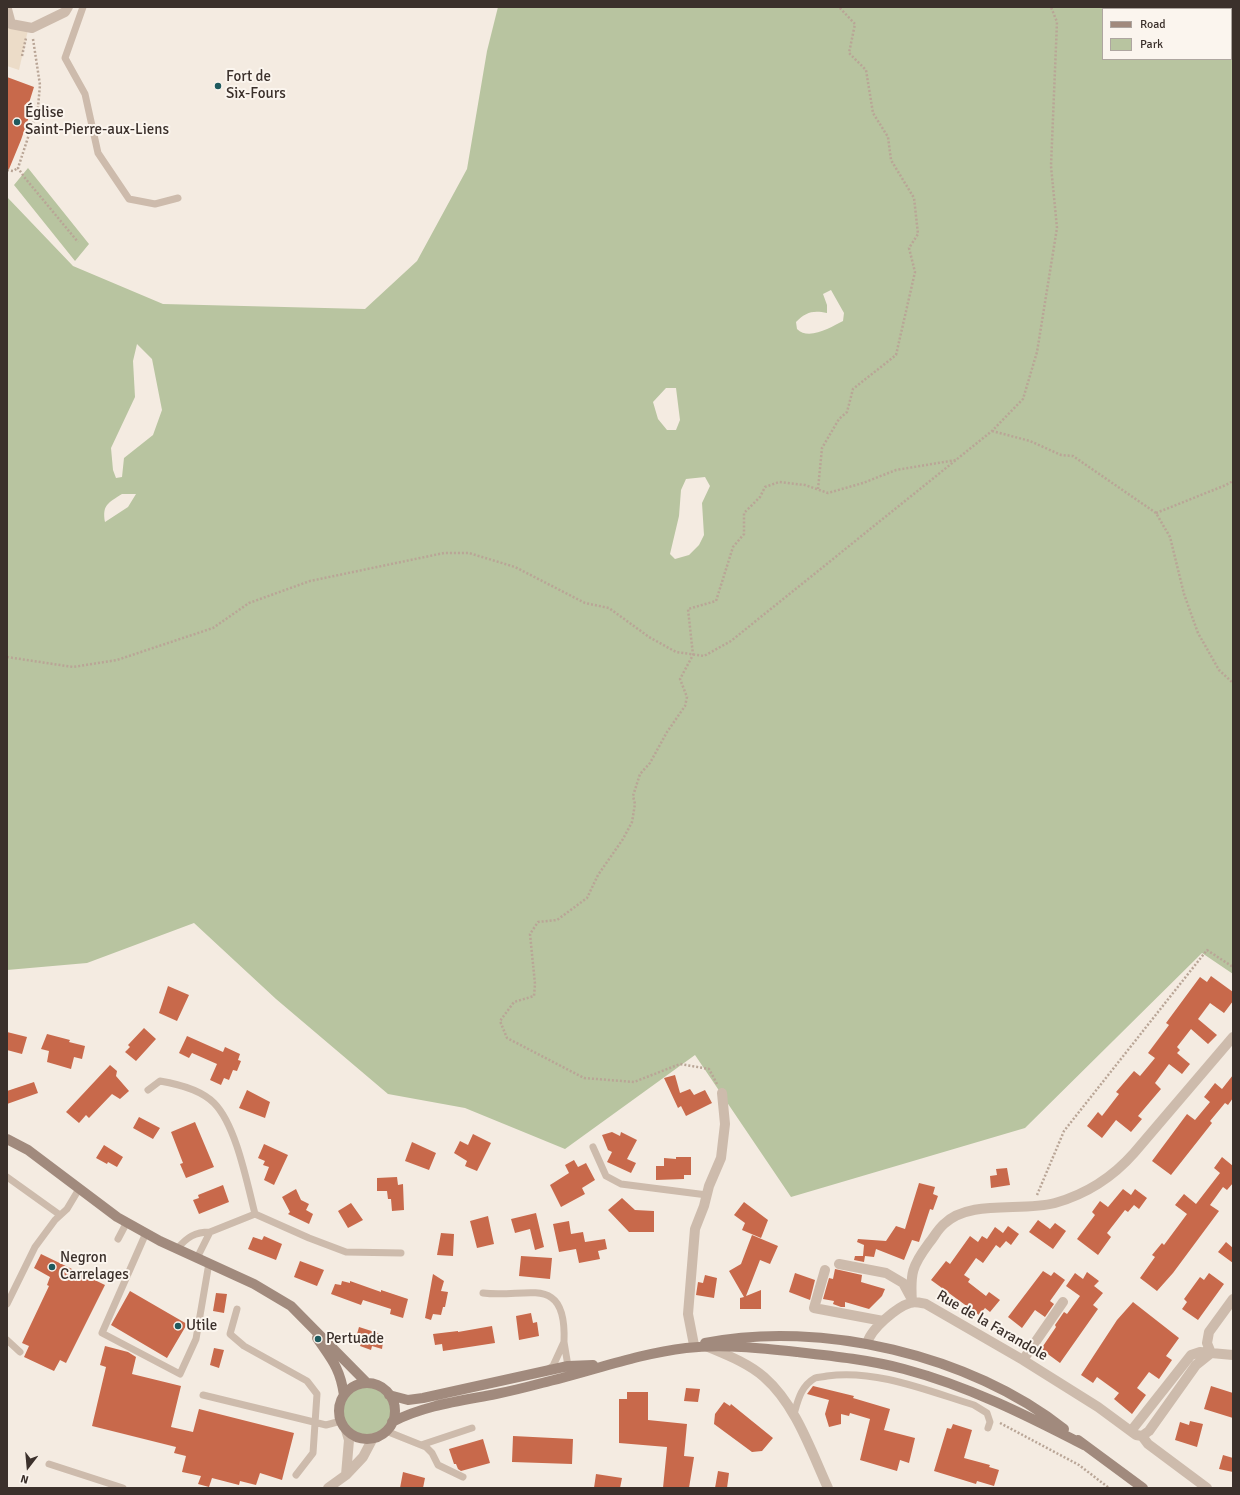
<!DOCTYPE html>
<html>
<head>
<meta charset="utf-8">
<style>
  body { margin:0 }
  #map { position:relative; width:1240px; height:1495px; overflow:hidden; background:#f4ebe1; font-family:Signika,sans-serif }
  canvas { display:block }
  .frame { position:absolute; inset:0; border:8px solid #3b302b; pointer-events:none }
  .legend { position:absolute; left:1102px; top:8px; width:130px; height:52px; box-sizing:border-box; background:#fbf5ee; border:1px solid #aea6a0; margin:0; padding:5px 7px; list-style:none; font-size:12px; color:#3b302b }
  .legend li { display:flex; align-items:center; gap:8px; height:20px }
  .legend b { width:20px; border:1px solid #aea6a0 }
  .north { position:absolute; left:8px; top:1447px; width:40px; height:40px; -webkit-text-stroke:3px #fbf5ee; paint-order:stroke; rotate:196deg; font-size:11px; font-weight:700; line-height:16px; text-align:center; color:#3b302b }
  .north::after { content:''; display:block; margin:auto; width:14px; height:18px; background:#3b302b; clip-path:polygon(50% 0,100% 100%,50% 72%,0 100%) }
</style>
</head>
<body>
<div id="map">
<canvas width="1240" height="1495"></canvas>
<div class="frame"></div>
<ul class="legend">
<li><b style="height:5px;background:#a18a7d"></b>Road</li>
<li><b style="height:11px;background:#b8c4a0"></b>Park</li>
</ul>
<div class="north">N</div>
</div>
<script>
const ctx = document.querySelector('canvas').getContext('2d');
ctx.lineJoin = 'round';
function fillPath(path, color) { ctx.fillStyle = color; ctx.fill(path, 'evenodd'); }
function trace(path, color, width, dash) { ctx.strokeStyle = color; ctx.lineWidth = width; ctx.lineCap = dash ? 'butt' : 'round'; ctx.setLineDash(dash || []); ctx.stroke(path); }
function label(font, color, halo, rows, align = 'center') {
  ctx.font = font + ' Signika,sans-serif'; ctx.lineWidth = 4; ctx.setLineDash([]); ctx.textBaseline = 'middle'; ctx.strokeStyle = halo; ctx.fillStyle = color; for (const [text, x, y, turn = 0] of rows) {
    ctx.save(); ctx.translate(x, y); ctx.rotate((+turn || 0) * Math.PI / 180); ctx.textAlign = isNaN(turn) ? turn : align; if (halo) ctx.strokeText(text, 0, 0); ctx.fillText(text, 0, 0); ctx.restore();
  }
}
fillPath(new Path2D(`
  M 498,7 L 1233,7 L 1233,974 L 1202,953 L 1025,1128 L 791,1197 L 695,1055 L 565,1149 L 465,1108 L 388,1094 L 276,999 L 194,923 L 87,963 L 7,970 L 7,197 L 73,266 L 163,304 L 365,309 L 417,261 L 467,169 L 487,51 ZM 1103,9 L 1231,9 L 1231,59 L 1103,59 ZM 831,290 L 844,313 L 843,321 C 831,327 809,341 797,329 L 796,322 C 806,312 813,310 827,313 L 827,305 L 823,294 ZM 137,344 L 152,359 L 162,410 L 153,435 L 124,458 L 122,477 L 116,478 L 113,470 L 111,448 L 135,397 L 133,361 ZM 666,388 L 676,388 L 680,420 L 676,430 L 667,430 L 658,419 L 653,402 ZM 705,477 L 710,486 L 702,503 L 704,535 L 699,545 L 689,555 L 675,559 L 670,554 L 679,516 L 681,490 L 686,479 ZM 122,494 L 136,494 L 128,507 L 105,522 C 102,505 108,503 122,494 Z
  M 28,168 L 89,244 L 75,261 L 14,185 Z
  M339 1411a28 28 0 1 1 56 0a28 28 0 1 1-56 0Z`), '#b8c4a0');
fillPath(new Path2D(`
  M 7,25 L 28,30 L 19,70 L 7,66 Z`), '#ecdcc8');
fillPath(new Path2D(`
  M 7,77 L 34,87 L 29,103 L 33,105 L 21,140 L 7,174 Z
  M 1211,976 L 1233,992 L 1233,1001 L 1224,1013 L 1210,1003 L 1198,1019 L 1217,1035 L 1208,1044 L 1191,1029 L 1177,1047 L 1180,1050 L 1177,1053 L 1190,1064 L 1182,1074 L 1169,1064 L 1155,1083 L 1161,1089 L 1138,1116 L 1142,1119 L 1131,1132 L 1116,1120 L 1102,1138 L 1087,1126 L 1098,1112 L 1102,1116 L 1119,1094 L 1116,1092 L 1134,1071 L 1140,1076 L 1155,1058 L 1148,1053 L 1169,1025 L 1166,1023 L 1200,977 L 1207,982 Z
  M 168,986 L 189,995 L 177,1021 L 159,1013 Z
  M 144,1028 L 156,1039 L 136,1061 L 125,1052 L 130,1047 L 128,1045 Z
  M 7,1032 L 27,1037 L 22,1054 L 7,1050 Z
  M 47,1034 L 70,1040 L 69,1042 L 85,1046 L 82,1059 L 74,1057 L 71,1069 L 47,1062 L 49,1051 L 41,1049 Z
  M 187,1036 L 223,1052 L 225,1047 L 240,1054 L 238,1060 L 241,1061 L 237,1071 L 233,1070 L 229,1080 L 224,1078 L 221,1085 L 210,1080 L 217,1064 L 192,1053 L 189,1058 L 179,1053 Z
  M 110,1065 L 117,1071 L 116,1076 L 129,1091 L 120,1099 L 112,1094 L 89,1118 L 86,1115 L 79,1123 L 66,1112 Z
  M 675,1075 L 680,1093 L 690,1089 L 694,1095 L 705,1090 L 712,1103 L 686,1116 L 681,1106 L 678,1108 L 664,1078 Z
  M 1233,1075 L 1233,1098 L 1228,1105 L 1225,1103 L 1210,1121 L 1212,1123 L 1171,1175 L 1152,1161 L 1187,1114 L 1195,1120 L 1210,1102 L 1204,1097 L 1215,1083 L 1222,1089 Z
  M 34,1082 L 38,1093 L 7,1104 L 7,1091 Z
  M 247,1090 L 270,1102 L 265,1118 L 239,1108 Z
  M 139,1117 L 160,1128 L 153,1139 L 133,1128 Z
  M 195,1122 L 214,1167 L 186,1178 L 180,1164 L 183,1163 L 171,1132 Z
  M 612,1132 L 620,1136 L 621,1132 L 637,1140 L 627,1159 L 636,1163 L 631,1173 L 607,1162 L 612,1152 L 608,1150 L 602,1135 Z
  M 473,1134 L 491,1143 L 477,1171 L 465,1166 L 467,1161 L 454,1153 L 460,1141 L 468,1145 Z
  M 412,1142 L 436,1153 L 429,1170 L 405,1161 Z
  M 264,1144 L 288,1155 L 274,1185 L 264,1180 L 269,1167 L 263,1165 L 265,1161 L 258,1158 Z
  M 104,1145 L 123,1157 L 117,1167 L 108,1162 L 107,1164 L 96,1158 Z
  M 676,1157 L 691,1157 L 691,1175 L 684,1175 L 684,1179 L 656,1180 L 656,1166 L 664,1166 L 664,1158 L 676,1159 Z
  M 1222,1157 L 1233,1166 L 1233,1183 L 1227,1190 L 1223,1187 L 1210,1205 L 1219,1211 L 1173,1273 L 1157,1291 L 1140,1278 L 1155,1257 L 1152,1255 L 1162,1243 L 1164,1245 L 1187,1214 L 1175,1205 L 1184,1194 L 1196,1204 L 1220,1173 L 1214,1168 Z
  M 574,1160 L 578,1167 L 586,1163 L 595,1180 L 582,1188 L 585,1194 L 561,1207 L 550,1185 L 569,1173 L 565,1165 Z
  M 1007,1168 L 1010,1185 L 991,1188 L 990,1176 L 997,1175 L 996,1169 Z
  M 397,1177 L 398,1185 L 403,1184 L 404,1210 L 392,1211 L 391,1199 L 388,1199 L 387,1191 L 377,1191 L 377,1178 Z
  M 919,1183 L 935,1187 L 933,1194 L 938,1196 L 933,1210 L 930,1209 L 919,1242 L 912,1240 L 904,1260 L 876,1249 L 874,1257 L 865,1256 L 864,1262 L 854,1260 L 855,1256 L 863,1256 L 864,1245 L 857,1242 L 858,1239 L 886,1241 L 896,1226 L 905,1229 Z
  M 223,1185 L 229,1202 L 199,1214 L 193,1200 L 199,1198 L 198,1195 Z
  M 296,1189 L 301,1200 L 309,1204 L 306,1210 L 313,1214 L 309,1224 L 288,1214 L 290,1212 L 282,1197 Z
  M 1123,1189 L 1131,1195 L 1135,1189 L 1147,1198 L 1139,1209 L 1134,1205 L 1128,1212 L 1125,1210 L 1107,1233 L 1111,1237 L 1098,1255 L 1077,1239 L 1095,1215 L 1092,1212 L 1100,1201 L 1108,1207 Z
  M 622,1198 L 635,1210 L 654,1211 L 654,1232 L 629,1232 L 608,1210 Z
  M 744,1202 L 768,1220 L 761,1238 L 742,1230 L 745,1223 L 734,1215 Z
  M 351,1203 L 363,1220 L 348,1228 L 338,1211 Z
  M 536,1213 L 544,1247 L 535,1250 L 530,1229 L 515,1233 L 511,1219 Z
  M 488,1216 L 494,1244 L 477,1248 L 470,1221 Z
  M 1038,1220 L 1050,1229 L 1055,1223 L 1066,1231 L 1053,1249 L 1029,1232 Z
  M 569,1221 L 571,1234 L 583,1232 L 585,1242 L 605,1239 L 607,1249 L 598,1251 L 600,1259 L 579,1263 L 576,1249 L 559,1252 L 553,1224 Z
  M 1008,1226 L 1019,1234 L 1011,1245 L 1006,1241 L 1000,1248 L 996,1245 L 983,1263 L 976,1258 L 964,1275 L 970,1279 L 968,1282 L 986,1296 L 989,1292 L 1000,1300 L 990,1312 L 985,1308 L 979,1315 L 931,1280 L 946,1261 L 950,1264 L 970,1236 L 978,1242 L 982,1236 L 987,1239 L 995,1227 L 1003,1233 Z
  M 441,1233 L 454,1234 L 453,1256 L 437,1255 Z
  M 752,1235 L 778,1246 L 770,1264 L 760,1260 L 746,1296 L 761,1290 L 761,1309 L 740,1309 L 740,1298 L 744,1297 L 729,1271 L 741,1264 Z
  M 264,1236 L 282,1244 L 276,1260 L 248,1249 L 253,1237 L 262,1240 Z
  M 1226,1242 L 1233,1248 L 1233,1263 L 1218,1252 Z
  M 41,1254 L 105,1285 L 66,1363 L 60,1360 L 54,1371 L 24,1357 L 29,1346 L 22,1343 L 49,1286 L 47,1285 L 50,1277 L 34,1268 Z
  M 521,1256 L 552,1258 L 550,1279 L 519,1276 Z
  M 300,1261 L 324,1270 L 317,1286 L 294,1277 Z
  M 835,1269 L 862,1275 L 861,1282 L 885,1289 L 882,1296 L 869,1309 L 845,1302 L 845,1307 L 841,1307 L 833,1304 L 834,1301 L 823,1299 L 829,1278 L 833,1279 Z
  M 1043,1271 L 1051,1276 L 1054,1272 L 1065,1280 L 1050,1301 L 1054,1304 L 1045,1317 L 1035,1310 L 1022,1328 L 1008,1317 Z
  M 1087,1272 L 1099,1281 L 1094,1286 L 1103,1293 L 1093,1305 L 1098,1309 L 1060,1363 L 1041,1349 L 1056,1327 L 1055,1325 L 1064,1312 L 1067,1314 L 1080,1296 L 1066,1286 L 1075,1273 L 1083,1279 Z
  M 795,1273 L 815,1280 L 810,1300 L 789,1292 Z
  M 1209,1273 L 1224,1284 L 1198,1320 L 1182,1309 L 1187,1302 L 1184,1299 L 1200,1277 L 1204,1280 Z
  M 433,1274 L 444,1281 L 441,1291 L 448,1292 L 445,1307 L 443,1307 L 441,1315 L 433,1314 L 431,1320 L 425,1318 Z
  M 705,1275 L 717,1278 L 714,1298 L 696,1295 L 698,1282 L 703,1283 Z
  M 342,1281 L 350,1283 L 350,1281 L 381,1292 L 381,1290 L 408,1299 L 403,1318 L 390,1314 L 391,1309 L 363,1300 L 361,1305 L 331,1294 L 335,1284 L 341,1285 Z
  M 130,1291 L 187,1324 L 167,1358 L 111,1325 Z
  M 216,1293 L 227,1294 L 224,1313 L 213,1311 Z
  M 1133,1302 L 1179,1338 L 1166,1356 L 1172,1360 L 1159,1379 L 1149,1372 L 1137,1388 L 1146,1395 L 1132,1414 L 1114,1399 L 1119,1393 L 1097,1377 L 1093,1383 L 1081,1375 L 1117,1320 Z
  M 531,1313 L 533,1323 L 537,1322 L 539,1336 L 519,1340 L 516,1316 Z
  M 492,1326 L 495,1343 L 443,1351 L 442,1344 L 435,1345 L 433,1334 L 458,1331 L 458,1332 Z
  M 359,1327 L 384,1335 L 382,1349 L 372,1346 L 371,1350 L 360,1346 L 361,1343 L 355,1341 Z
  M 105,1346 L 128,1352 L 136,1357 L 132,1374 L 181,1386 L 171,1427 L 193,1432 L 199,1409 L 294,1433 L 282,1480 L 260,1473 L 256,1485 L 240,1481 L 239,1485 L 212,1478 L 209,1487 L 198,1484 L 201,1476 L 182,1472 L 186,1456 L 174,1453 L 176,1447 L 92,1426 L 106,1367 L 100,1365 Z
  M 214,1348 L 224,1350 L 219,1368 L 210,1365 Z
  M 813,1386 L 854,1396 L 853,1398 L 890,1409 L 884,1430 L 915,1438 L 909,1463 L 900,1460 L 897,1471 L 860,1460 L 870,1419 L 850,1413 L 849,1416 L 841,1414 L 841,1424 L 829,1427 L 825,1414 L 829,1400 L 807,1394 Z
  M 1211,1386 L 1233,1393 L 1233,1418 L 1204,1409 Z
  M 686,1388 L 700,1389 L 698,1402 L 684,1401 Z
  M 627,1392 L 648,1392 L 648,1420 L 687,1424 L 684,1456 L 694,1457 L 689,1488 L 663,1488 L 667,1447 L 619,1443 L 619,1399 L 627,1399 Z
  M 724,1402 L 730,1406 L 731,1404 L 773,1438 L 762,1451 L 752,1452 L 714,1424 L 715,1414 Z
  M 1190,1421 L 1203,1424 L 1197,1447 L 1175,1440 L 1180,1422 L 1189,1425 Z
  M 953,1424 L 972,1430 L 964,1458 L 990,1465 L 989,1467 L 999,1470 L 994,1486 L 977,1481 L 976,1484 L 934,1471 L 947,1428 L 951,1429 Z
  M 513,1436 L 573,1439 L 572,1464 L 512,1462 Z
  M 483,1439 L 490,1463 L 461,1471 L 458,1469 L 456,1464 L 454,1464 L 449,1449 Z
  M 1223,1455 L 1233,1458 L 1233,1472 L 1219,1469 Z
  M 718,1471 L 729,1473 L 727,1488 L 715,1488 Z
  M 403,1472 L 425,1478 L 423,1488 L 400,1488 Z
  M 596,1474 L 622,1478 L 620,1488 L 594,1488 Z`), '#c8694b');
trace(new Path2D(`
  M 33,39 L 40,85 L 38,107 L 18,168 L 25,178 L 78,242
  M 22,56 L 26,38
  M 7,170 L 13,171 L 18,168
  M 992,431 L 1030,441 L 1061,455 L 1073,456 L 1156,513 L 1170,537 L 1184,594 L 1198,633 L 1219,670 L 1233,683
  M 818,489 L 822,448 L 839,419 L 847,412 L 853,389 L 896,355 L 915,272 L 909,248 L 918,234 L 914,198 L 891,160 L 888,137 L 873,113 L 866,70 L 849,53 L 855,24 L 839,7
  M 1156,513 L 1226,485 L 1233,481
  M 7,657 L 73,667 L 117,660 L 213,628 L 249,603 L 310,581 L 444,553 L 469,553 L 515,567 L 585,603 L 609,608 L 649,637 L 676,652 L 704,656 L 731,641 L 992,431 L 1023,399 L 1037,352 L 1057,228 L 1051,166 L 1057,22 L 1051,7
  M 717,1084 L 709,1069 L 680,1064 L 634,1082 L 584,1078 L 507,1038 L 500,1021 L 514,1002 L 534,996 L 535,984 L 530,934 L 538,922 L 557,920 L 587,898 L 598,875 L 623,839 L 632,822 L 635,804 L 633,796 L 640,774 L 650,763 L 667,732 L 685,706 L 687,697 L 680,679 L 693,655 L 688,609 L 716,601 L 733,547 L 744,534 L 744,513 L 760,497 L 765,487 L 779,482 L 805,485 L 828,493 L 863,483 L 896,470 L 956,460
  M 1037,1195 L 1064,1131 L 1207,950 L 1233,967
  M 1000,1423 L 1079,1465 L 1109,1488`), '#b9a596', 2.5, [2, 2]);
trace(new Path2D(`
  M 83,7 L 65,58 L 85,94 L 98,153 L 129,199 L 155,204 L 178,198
  M 148,1090 L 160,1081 C 178,1084 201,1090 214,1103 C 236,1125 247,1183 255,1214 L 309,1238 L 346,1252 L 401,1253
  M 593,1147 L 606,1176 L 621,1184 L 707,1195
  M 7,1177 L 60,1215
  M 210,1232 L 255,1214
  M 146,1233 L 102,1333 L 180,1374 L 196,1339 L 209,1263
  M 118,1239 L 127,1222
  M 177,1249 C 187,1237 195,1232 210,1232 L 197,1258
  M 483,1293 C 526,1299 567,1272 564,1342
  M 7,1304 L 35,1247 L 55,1220 L 67,1209 L 79,1189
  M 237,1309 L 230,1334 L 244,1346 L 307,1381 L 317,1394 L 313,1453 L 296,1475
  M 7,1340 L 20,1352
  M 547,1370 L 553,1366 L 564,1342 L 568,1366 L 565,1369
  M 203,1395 L 326,1425 L 341,1421
  M 794,1414 C 798,1400 801,1386 815,1378 C 818,1377 823,1377 827,1376 C 876,1369 928,1391 974,1405 L 987,1413 L 990,1422 L 988,1428
  M 386,1431 L 426,1447 L 432,1453 L 438,1465 L 463,1477
  M 421,1445 L 472,1428
  M 49,1464 L 123,1488`), '#cdbbac', 7);
trace(new Path2D(`
  M 7,9 L 11,24 L 32,28 L 65,12 L 68,7`), '#cdbbac', 10);
trace(new Path2D(`
  M 839,1264 L 886,1273 L 903,1283 L 910,1296
  M 825,1270 L 814,1308 L 883,1321
  M 912,1302 C 910,1273 912,1266 929,1243 C 934,1237 938,1229 944,1224 C 970,1199 1021,1212 1055,1203 C 1087,1194 1112,1178 1134,1153 L 1233,1037
  M 867,1344 C 870,1329 897,1307 910,1303 C 915,1301 921,1303 926,1304 L 1023,1360 L 1098,1407 L 1136,1435 L 1142,1436 L 1149,1431 L 1196,1365 L 1211,1353
  M 694,1345 L 688,1314 L 695,1229 L 704,1206 L 709,1186 L 721,1158 L 725,1124 L 722,1093
  M 1211,1353 L 1207,1343 L 1209,1332 L 1233,1299
  M 1023,1360 L 1063,1302
  M 346,1430 L 349,1440 L 346,1475
  M 1131,1431 L 1191,1355 L 1200,1352 L 1233,1355
  M 1142,1436 L 1148,1444 L 1207,1488
  M 328,1488 L 346,1475 L 363,1457 L 373,1438`), '#cdbbac', 10);
trace(new Path2D(`
  M 708,1347 C 727,1355 748,1363 764,1377 C 796,1405 811,1451 828,1488`), '#cdbbac', 10);
trace(new Path2D(`
  M 7,1139 L 28,1150 L 117,1217 L 160,1241 L 254,1284 L 291,1306 L 367,1383
  M 317,1338 C 332,1360 340,1368 344,1395
  M 705,1343 C 821,1320 971,1355 1064,1429
  M339 1411a28 28 0 1 1 56 0a28 28 0 1 1-56 0Z
  M 389,1395 L 408,1400 L 423,1398 L 568,1366 L 593,1365
  M 392,1422 C 425,1405 460,1401 496,1394 C 511,1391 527,1387 542,1383 C 590,1372 636,1354 686,1348 C 722,1344 761,1348 797,1352 C 833,1356 870,1360 904,1369 C 968,1386 1026,1415 1084,1445
  M 1078,1440 L 1143,1488`), '#a18a7d', 10);
for (const [x, y, r, color] of [
  [218,86,4,"#1f5a5e"],
  [17,122,4,"#1f5a5e"],
  [52,1267,4,"#1f5a5e"],
  [178,1326,4,"#1f5a5e"],
  [318,1339,4,"#1f5a5e"]
]) { const dot = new Path2D(); dot.arc(x, y, r, 0, 2 * Math.PI); ctx.fillStyle = color; ctx.fill(dot); trace(dot, '#fbf5ee', 1.5); }
label('15px', '#3b302b', '#fbf5ee', [
  ["Fort de",226,77],
  ["Six-Fours",226,94],
  ["Église",25,113],
  ["Saint-Pierre-aux-Liens",25,130],
  ["Negron",60,1258],
  ["Carrelages",60,1275],
  ["Utile",186,1326],
  ["Pertuade",326,1339]
], 'left');
label('15px', '#3b302b', '#fbf5ee', [
  ["Rue de la Farandole",992,1326,30]
]);
</script>
</body>
</html>
